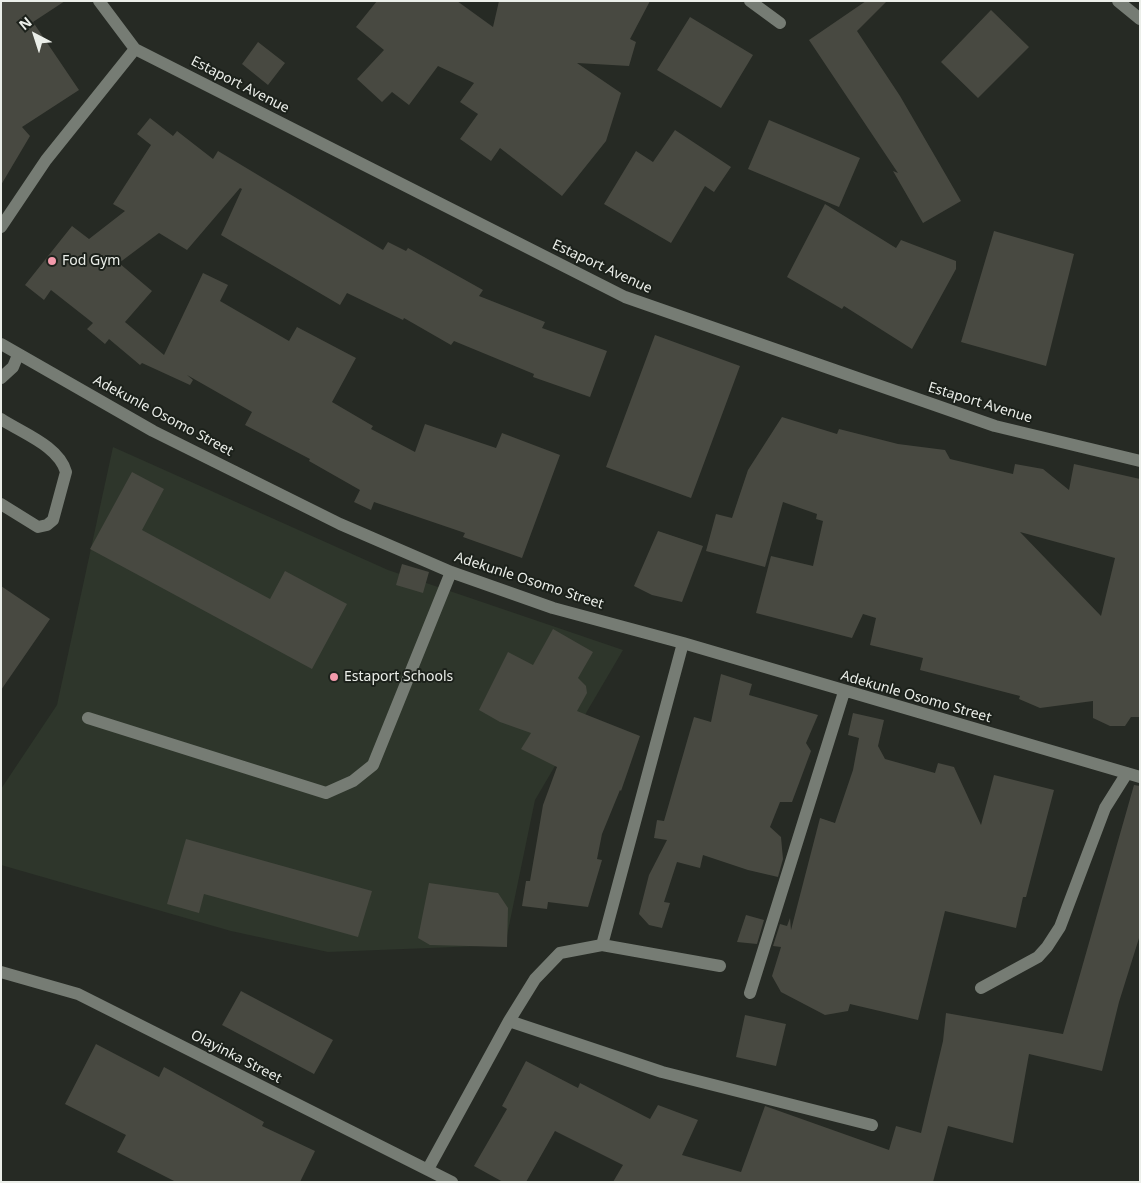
<!DOCTYPE html>
<html>
<head>
<meta charset="utf-8">
<style>
  body { margin:0 }
  #map { position:relative; width:1141px; height:1183px; overflow:hidden; background:#262a24; font-family:"Noto Sans",sans-serif }
  canvas { display:block }
  .frame { position:absolute; inset:0; border:2px solid #ebeee9; pointer-events:none }
  .north { position:absolute; left:10px; top:10px; width:50px; height:50px; -webkit-text-stroke:4px #1c211b; paint-order:stroke; rotate:320deg; font-size:14px; font-weight:700; line-height:20px; text-align:center; color:#ebeee9 }
  .north::after { content:''; display:block; margin:auto; width:18px; height:22px; background:#ebeee9; clip-path:polygon(50% 0,100% 100%,50% 72%,0 100%) }
</style>
</head>
<body>
<div id="map">
<canvas width="1141" height="1183"></canvas>
<div class="frame"></div>
<div class="north">N</div>
</div>
<script>
const ctx = document.querySelector('canvas').getContext('2d');
ctx.lineJoin = 'round';
function fillPath(path, color) { ctx.fillStyle = color; ctx.fill(path, 'evenodd'); }
function trace(path, color, width, dash) { ctx.strokeStyle = color; ctx.lineWidth = width; ctx.lineCap = dash ? 'butt' : 'round'; ctx.setLineDash(dash || []); ctx.stroke(path); }
function label(font, color, halo, rows, align = 'center') {
  ctx.font = font + ' "Noto Sans",sans-serif'; ctx.lineWidth = 4; ctx.setLineDash([]); ctx.textBaseline = 'middle'; ctx.strokeStyle = halo; ctx.fillStyle = color; for (const [text, x, y, turn = 0] of rows) {
    ctx.save(); ctx.translate(x, y); ctx.rotate((+turn || 0) * Math.PI / 180); ctx.textAlign = isNaN(turn) ? turn : align; if (halo) ctx.strokeText(text, 0, 0); ctx.fillText(text, 0, 0); ctx.restore();
  }
}
fillPath(new Path2D(`
  M 113,447 L 388,570 L 623,650 L 535,800 L 505,945 L 328,952 L 231,931 L 1,865 L 1,789 L 57,705 Z`), '#2e362b');
fillPath(new Path2D(`
  M 1,1 L 65,1 L 33,22 L 79,90 L 22,127 L 30,136 L 1,185 Z
  M 377,1 L 457,1 L 493,27 L 499,1 L 650,1 L 630,39 L 636,42 L 629,66 L 577,63 L 621,93 L 606,141 L 562,196 L 500,148 L 491,161 L 460,139 L 478,114 L 460,102 L 474,83 L 438,66 L 409,105 L 392,92 L 382,102 L 357,79 L 384,50 L 356,27 Z
  M 866,1 L 887,1 L 857,31 L 900,96 L 961,201 L 923,223 L 893,171 L 898,173 L 809,40 Z
  M 991,10 L 1029,47 L 978,98 L 941,62 Z
  M 690,17 L 753,55 L 721,108 L 657,70 Z
  M 258,42 L 285,63 L 268,85 L 242,64 Z
  M 150,118 L 173,136 L 177,131 L 213,159 L 218,151 L 383,250 L 388,242 L 406,251 L 408,248 L 483,290 L 479,296 L 545,322 L 542,328 L 607,351 L 590,397 L 533,377 L 534,374 L 454,341 L 451,345 L 404,318 L 403,320 L 347,293 L 340,305 L 221,235 L 242,189 L 240,188 L 187,250 L 159,233 L 119,263 L 152,291 L 125,322 L 164,355 L 203,273 L 228,285 L 220,301 L 289,341 L 297,327 L 356,358 L 332,402 L 373,426 L 371,429 L 415,452 L 425,424 L 496,448 L 502,433 L 560,455 L 522,558 L 463,537 L 465,533 L 374,502 L 371,510 L 354,502 L 360,490 L 309,461 L 310,459 L 245,425 L 252,412 L 187,375 L 193,380 L 190,385 L 142,363 L 140,365 L 109,339 L 105,344 L 87,329 L 93,323 L 51,290 L 44,300 L 25,285 L 72,226 L 89,239 L 125,211 L 113,204 L 151,145 L 137,134 Z
  M 769,120 L 860,158 L 839,207 L 748,169 Z
  M 675,130 L 731,167 L 714,192 L 705,186 L 671,243 L 604,204 L 636,151 L 653,162 Z
  M 825,204 L 896,248 L 901,240 L 956,261 L 956,269 L 912,349 L 844,306 L 842,309 L 787,277 Z
  M 994,231 L 1074,254 L 1046,366 L 961,342 Z
  M 655,335 L 740,366 L 691,498 L 606,467 Z
  M 782,417 L 837,434 L 839,429 L 898,444 L 945,450 L 950,459 L 1013,474 L 1015,464 L 1043,469 L 1069,490 L 1074,464 L 1140,479 L 1140,717 L 1131,717 L 1125,726 L 1110,726 L 1093,718 L 1093,701 L 1040,708 L 1019,699 L 1020,696 L 920,670 L 923,658 L 870,645 L 876,618 L 863,614 L 852,638 L 756,613 L 771,556 L 813,566 L 823,521 L 816,519 L 817,514 L 783,502 L 765,567 L 706,551 L 716,514 L 732,518 L 748,470 ZM 1020,532 L 1115,558 L 1101,616 Z
  M 132,472 L 164,489 L 142,530 L 270,599 L 285,571 L 347,604 L 312,669 L 90,549 Z
  M 658,531 L 703,546 L 682,602 L 652,595 L 634,586 Z
  M 402,564 L 429,572 L 423,593 L 396,585 Z
  M 1,586 L 50,619 L 1,690 Z
  M 553,629 L 593,652 L 578,678 L 586,686 L 587,693 L 577,711 L 640,736 L 621,791 L 620,790 L 602,834 L 597,859 L 602,860 L 588,907 L 548,902 L 547,909 L 522,906 L 526,881 L 530,881 L 543,805 L 557,767 L 521,749 L 531,733 L 500,722 L 479,710 L 508,652 L 533,665 Z
  M 721,674 L 752,684 L 749,695 L 818,715 L 806,743 L 811,751 L 792,802 L 780,802 L 770,827 L 781,837 L 783,859 L 778,877 L 748,870 L 703,855 L 700,868 L 677,862 L 664,902 L 670,903 L 662,928 L 649,925 L 639,914 L 649,875 L 667,840 L 654,838 L 657,820 L 664,821 L 694,717 L 711,722 Z
  M 853,713 L 884,720 L 878,746 L 885,759 L 935,773 L 938,763 L 954,767 L 981,825 L 994,775 L 1054,790 L 1026,897 L 1023,897 L 1016,928 L 945,911 L 918,1020 L 850,1004 L 848,1011 L 825,1015 L 781,992 L 772,976 L 781,947 L 773,946 L 780,924 L 787,926 L 790,918 L 791,930 L 820,818 L 835,823 L 853,770 L 859,738 L 848,735 Z
  M 1134,785 L 1140,786 L 1140,935 L 1119,1002 L 1102,1071 L 1029,1054 L 1013,1143 L 948,1126 L 933,1182 L 613,1182 L 623,1165 L 555,1131 L 526,1182 L 503,1182 L 474,1166 L 507,1109 L 502,1106 L 526,1061 L 578,1088 L 580,1083 L 650,1119 L 658,1105 L 698,1120 L 682,1155 L 741,1172 L 765,1106 L 889,1150 L 896,1126 L 921,1133 L 943,1041 L 946,1013 L 1063,1034 Z
  M 186,839 L 372,891 L 358,937 L 204,894 L 199,913 L 167,904 Z
  M 429,883 L 498,893 L 508,908 L 507,947 L 430,945 L 418,938 Z
  M 746,915 L 764,920 L 757,944 L 737,942 Z
  M 241,991 L 333,1040 L 314,1074 L 222,1025 Z
  M 745,1015 L 786,1024 L 776,1066 L 736,1057 Z
  M 96,1044 L 159,1077 L 164,1067 L 264,1122 L 262,1126 L 315,1151 L 300,1182 L 176,1182 L 117,1152 L 126,1135 L 65,1104 Z`), '#484941');
trace(new Path2D(`
  M 99,1 L 135,49 L 625,297 L 995,426 L 1140,461
  M 750,1 L 780,23
  M 1118,1 L 1140,19
  M 1,227 L 46,160 L 135,49
  M 1,344 L 153,431 L 340,524 L 451,572 L 553,608 L 683,643 L 1140,777
  M 1,378 L 13,367 L 18,355
  M 1,419 C 22,433 59,446 66,472 L 53,520 L 47,525 L 38,527 L 1,504
  M 88,718 L 326,793 L 353,781 L 373,765 L 451,572
  M 602,945 L 683,643
  M 1,972 L 78,994 L 452,1182
  M 981,988 L 1038,957 L 1047,947 L 1060,927 L 1105,808 L 1127,773
  M 750,993 L 844,692
  M 509,1021 L 662,1072 L 872,1125
  M 428,1169 L 509,1021 L 535,979 L 560,953 L 602,945 L 720,966`), '#767c74', 12);
for (const [x, y, r, color] of [
  [52,261,5,"#f39aab"],
  [334,677,5,"#f39aab"]
]) { const dot = new Path2D(); dot.arc(x, y, r, 0, 2 * Math.PI); ctx.fillStyle = color; ctx.fill(dot); trace(dot, '#1c211b', 2); }
label('14px', '#ebeee9', '#1c211b', [
  ["Estaport Avenue",240,85,27],
  ["Estaport Avenue",602,267,25],
  ["Estaport Avenue",980,403,17],
  ["Adekunle Osomo Street",163,416,28],
  ["Adekunle Osomo Street",529,581,18],
  ["Adekunle Osomo Street",916,697,16],
  ["Olayinka Street",236,1057,27]
]);
label('14px', '#ebeee9', '#1c211b', [
  ["Fod Gym",62,261],
  ["Estaport Schools",344,677]
], 'left');
</script>
</body>
</html>
